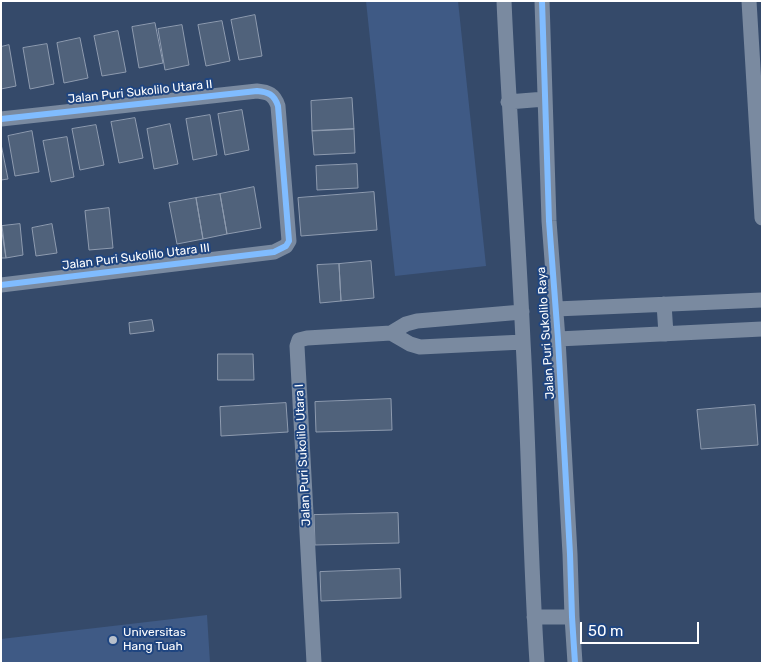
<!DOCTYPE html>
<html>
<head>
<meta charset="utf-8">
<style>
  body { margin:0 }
  #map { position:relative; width:763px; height:664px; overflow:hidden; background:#354a6a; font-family:Rubik,sans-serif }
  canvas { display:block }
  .frame { position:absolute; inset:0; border:2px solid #fff; pointer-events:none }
  .scale { position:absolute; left:580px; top:622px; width:119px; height:22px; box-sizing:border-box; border:2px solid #fff; border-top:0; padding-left:6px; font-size:15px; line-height:18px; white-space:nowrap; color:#fff; -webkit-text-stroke:4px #1f4580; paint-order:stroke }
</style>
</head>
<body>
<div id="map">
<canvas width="763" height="664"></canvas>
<div class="frame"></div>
<div class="scale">50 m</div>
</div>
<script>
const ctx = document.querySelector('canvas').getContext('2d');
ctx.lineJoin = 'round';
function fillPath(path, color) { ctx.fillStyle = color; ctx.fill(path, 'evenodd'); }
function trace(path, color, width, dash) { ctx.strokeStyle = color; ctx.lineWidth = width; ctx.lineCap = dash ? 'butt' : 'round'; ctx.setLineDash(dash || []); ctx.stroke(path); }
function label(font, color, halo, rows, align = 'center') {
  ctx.font = font + ' Rubik,sans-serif'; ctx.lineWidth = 4; ctx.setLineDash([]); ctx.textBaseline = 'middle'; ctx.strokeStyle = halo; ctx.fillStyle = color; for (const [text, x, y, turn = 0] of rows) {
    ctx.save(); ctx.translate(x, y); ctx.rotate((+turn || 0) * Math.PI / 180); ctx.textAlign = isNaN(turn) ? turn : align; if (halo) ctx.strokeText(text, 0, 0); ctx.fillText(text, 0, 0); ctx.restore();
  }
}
fillPath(new Path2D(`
  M 366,1 L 458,1 L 486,266 L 395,276 Z
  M 207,615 L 210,663 L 1,663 L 1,639 Z`), '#3f5a85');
const building = new Path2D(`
  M 255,15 L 262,56 L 239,60 L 231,20 Z
  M 222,21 L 230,61 L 206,66 L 198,25 Z
  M 155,23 L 163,63 L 139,68 L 132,27 Z
  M 182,25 L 189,65 L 165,70 L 158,29 Z
  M 118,31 L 126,72 L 102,76 L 94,36 Z
  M 80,38 L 88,78 L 64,83 L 57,43 Z
  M 47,44 L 54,84 L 30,89 L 23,48 Z
  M 9,45 L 16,86 L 1,89 L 1,47 Z
  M 352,98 L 354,129 L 312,131 L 311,101 Z
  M 242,110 L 249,150 L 225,155 L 218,114 Z
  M 210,115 L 217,155 L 193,160 L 186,119 Z
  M 135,118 L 143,158 L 119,163 L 111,122 Z
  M 170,124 L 178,164 L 154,169 L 147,129 Z
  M 96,125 L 104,165 L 80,170 L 72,129 Z
  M 354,129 L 355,153 L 314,155 L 312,131 Z
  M 32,131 L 39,172 L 15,176 L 8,136 Z
  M 67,137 L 74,177 L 51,182 L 43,141 Z
  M 1,144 L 8,179 L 1,180 Z
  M 357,164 L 358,188 L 317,190 L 316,166 Z
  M 254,187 L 261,228 L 227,234 L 220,194 Z
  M 374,192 L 377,230 L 301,236 L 298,198 Z
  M 220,194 L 227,234 L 203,239 L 196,198 Z
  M 196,198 L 203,239 L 177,244 L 169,203 Z
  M 109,208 L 113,248 L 89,250 L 85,211 Z
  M 20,224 L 23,255 L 6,258 L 2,226 Z
  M 52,224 L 57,253 L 36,256 L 32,228 Z
  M 1,226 L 6,258 L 1,258 Z
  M 371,261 L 374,298 L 341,301 L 339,264 Z
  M 339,264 L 341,301 L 320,303 L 317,265 Z
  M 152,320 L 154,331 L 130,334 L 129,323 Z
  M 218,354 L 253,354 L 254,380 L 218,380 Z
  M 391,399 L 392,430 L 316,432 L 315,402 Z
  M 286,403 L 288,432 L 221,436 L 220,407 Z
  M 755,405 L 758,445 L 701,449 L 697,410 Z
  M 398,513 L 399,543 L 315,545 L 314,515 Z
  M 400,569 L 401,598 L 321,601 L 320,572 Z`);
fillPath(building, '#50627b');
trace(building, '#8e9baf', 1);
trace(new Path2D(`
  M 504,1 C 509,115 518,228 523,341 C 529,448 530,556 537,663
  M 542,1 L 549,221 L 558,339 L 570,554 L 572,617 L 575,663
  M 749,1 L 762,218
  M 508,102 L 545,99
  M 1,119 L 257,91 C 268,92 274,94 278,106 L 289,241 L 286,246 L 274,252 L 1,285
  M 664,304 L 666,334
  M 556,309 L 762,300
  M 522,312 L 417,321 L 406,324 L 391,333 L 410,344 L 420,347 L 523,342
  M 558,339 L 762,329
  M 534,617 L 572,617
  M 314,663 L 297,346 L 299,340 L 307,338 L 391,333`), '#7a8aa0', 15);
trace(new Path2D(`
  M 542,1 L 549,221 L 558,339 L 570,554 L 572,617 L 575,663
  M 1,119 L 257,91 C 268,92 274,94 278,106 L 289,241 L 286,246 L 274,252 L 1,285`), '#80bcff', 6);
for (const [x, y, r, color] of [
  [113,640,5,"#b8c0cb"]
]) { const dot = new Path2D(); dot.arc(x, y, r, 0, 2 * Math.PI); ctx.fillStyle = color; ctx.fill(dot); trace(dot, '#1f4580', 2); }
label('12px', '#fff', '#1f4580', [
  ["Jalan Puri Sukolilo Utara II",140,92,-6],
  ["Jalan Puri Sukolilo Utara III",136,257,-7],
  ["Jalan Puri Sukolilo Raya",546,333,-94],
  ["Jalan Puri Sukolilo Utara I",303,455,-93]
]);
label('12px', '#fff', '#1f4580', [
  ["Universitas",123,633],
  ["Hang Tuah",123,647]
], 'left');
</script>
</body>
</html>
